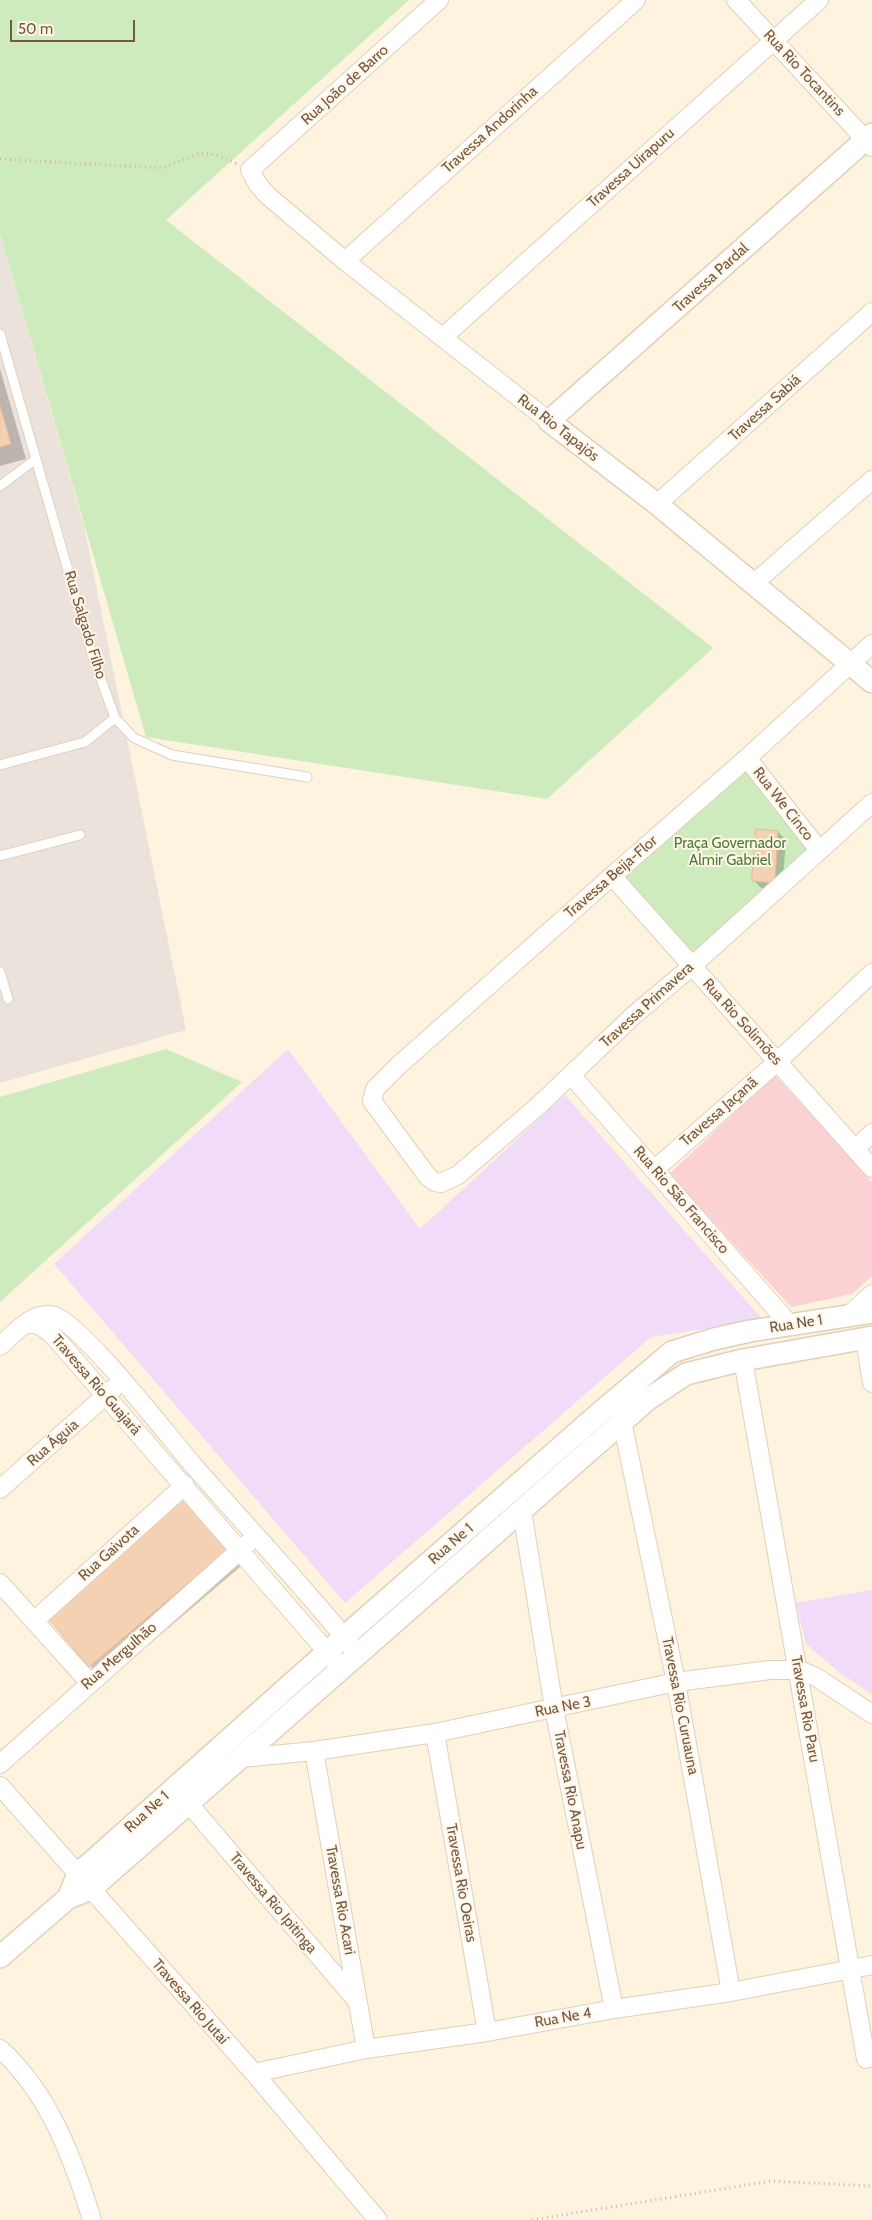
<!DOCTYPE html>
<html>
<head>
<meta charset="utf-8">
<style>
  body { margin:0 }
  #map { position:relative; width:872px; height:2220px; overflow:hidden; background:#fef3de; font-family:Cabin,sans-serif }
  canvas { display:block }
  .scale { position:absolute; left:10px; top:20px; width:125px; height:22px; box-sizing:border-box; border:2px solid #755845; border-top:0; padding-left:6px; font-size:15px; line-height:18px; white-space:nowrap; color:#755845; -webkit-text-stroke:4px #fff6e6; paint-order:stroke }
</style>
</head>
<body>
<div id="map">
<canvas width="872" height="2220"></canvas>
<div class="scale">50 m</div>
</div>
<script>
const ctx = document.querySelector('canvas').getContext('2d');
ctx.lineJoin = 'round';
function fillPath(path, color) { ctx.fillStyle = color; ctx.fill(path, 'evenodd'); }
function trace(path, color, width, dash) { ctx.strokeStyle = color; ctx.lineWidth = width; ctx.lineCap = dash ? 'butt' : 'round'; ctx.setLineDash(dash || []); ctx.stroke(path); }
function label(font, color, halo, rows, align = 'center') {
  ctx.font = font + ' Cabin,sans-serif'; ctx.lineWidth = 4; ctx.setLineDash([]); ctx.textBaseline = 'middle'; ctx.strokeStyle = halo; ctx.fillStyle = color; for (const [text, x, y, turn = 0] of rows) {
    ctx.save(); ctx.translate(x, y); ctx.rotate((+turn || 0) * Math.PI / 180); ctx.textAlign = isNaN(turn) ? turn : align; if (halo) ctx.strokeText(text, 0, 0); ctx.fillText(text, 0, 0); ctx.restore();
  }
}
fillPath(new Path2D(`
  M 0,235 L 84,526 L 186,1030 L 0,1083 Z`), '#ebe3db');
fillPath(new Path2D(`
  M 288,1049 L 420,1229 L 565,1095 L 763,1320 L 651,1337 L 345,1603 L 54,1264 Z
  M 872,1590 L 872,1694 L 840,1673 L 806,1644 L 796,1603 Z`), '#f0dcf9');
fillPath(new Path2D(`
  M 775,1075 L 872,1182 L 872,1276 L 852,1294 L 791,1307 L 669,1174 Z`), '#fcd1d4');
fillPath(new Path2D(`
  M 0,0 L 409,0 L 166,220 L 713,648 L 547,799 L 146,737 L 0,234 Z
  M 743,764 L 816,861 L 694,968 L 610,878 Z
  M 166,1049 L 242,1082 L 0,1302 L 0,1097 Z`), '#cdebbd');
fillPath(new Path2D(`
  M 0,369 L 26,459 L 0,466 Z
  M 778,832 L 786,840 L 782,890 L 761,888 L 754,880 Z
  M 184,1495 L 246,1562 L 106,1681 L 90,1666 Z`), '#0003');
const building = new Path2D(`
  M 0,405 L 11,444 L 0,447 Z
  M 756,829 L 778,831 L 775,883 L 752,881 Z
  M 184,1493 L 232,1546 L 89,1667 L 47,1617 Z`);
fillPath(building, '#f5d1b4');
trace(building, '#e8b894', 1);
const service = new Path2D(`
  M 0,334 L 93,657 L 115,718 L 134,738 L 172,755 L 307,777
  M 0,486 L 36,459
  M 0,765 L 85,742 L 115,718
  M 0,856 L 80,835
  M 0,972 L 8,999`);
const minor = new Path2D(`
  M 439,0 L 250,170 L 257,183 L 267,195 L 345,261 L 549,421
  M 736,0 L 872,147
  M 345,261 L 636,0
  M 443,337 L 819,0
  M 657,504 L 872,312
  M 753,584 L 872,480
  M 872,644 L 747,758 L 612,876 L 398,1066 L 375,1089 L 372,1101 L 428,1177 L 435,1182 L 441,1183 L 458,1175 L 538,1106 L 634,1015 L 692,966 L 872,803
  M 747,758 L 819,850
  M 612,876 L 872,1168
  M 571,1075 L 791,1326
  M 855,1149 L 872,1133
  M 654,1170 L 777,1062 L 872,973
  M 848,1316 L 872,1294
  M 26,1324 C 41,1322 49,1332 59,1342 L 335,1661
  M 865,1339 L 872,1383
  M 0,1346 C 14,1334 33,1310 54,1316 C 82,1324 169,1437 193,1465 C 248,1528 306,1589 358,1654
  M 743,1360 L 866,2059
  M 622,1421 L 676,1682 L 731,1992
  M 0,1489 L 114,1388
  M 522,1511 L 554,1708 L 614,2009
  M 0,1583 L 89,1682
  M 34,1621 L 185,1485
  M 435,1733 L 487,2032
  M 314,1751 L 366,2049
  M 242,1758 L 314,1751 L 435,1733 L 676,1682 L 770,1670 L 799,1670 L 816,1677 L 872,1714
  M 0,1764 L 248,1543
  M 0,1786 L 254,2073 L 378,2220
  M 189,1804 L 357,2001
  M 0,2049 C 49,2093 73,2158 92,2220
  M 254,2073 L 366,2049 L 487,2032 L 614,2009 L 731,1992 L 872,1965`);
const tertiary = new Path2D(`
  M 872,134 L 549,421 L 657,504 L 872,682
  M 68,1898 L 78,1874 L 327,1652 L 602,1411 L 672,1352 L 714,1339 L 750,1331 L 872,1312
  M 0,1957 L 68,1898 L 91,1889 L 647,1400 L 686,1374 L 743,1360 L 872,1337`);
trace(service, '#e2cfba', 11);
trace(minor, '#e2cfba', 20);
trace(tertiary, '#e2cfba', 24);
trace(new Path2D(`
  M 0,159 L 162,168 L 201,153 L 216,155 L 237,164
  M 532,2220 L 771,2181 L 872,2186`), '#d9b498', 3, [1, 4]);
trace(service, '#fff', 9);
trace(minor, '#fff', 18);
trace(tertiary, '#fff', 21);
label('15px', '#755845', '#fff6e6', [
  ["Rua Rio Tocantins",804,73,47],
  ["Rua João de Barro",345,85,-42],
  ["Travessa Andorinha",490,130,-42],
  ["Travessa Uirapuru",631,168,-42],
  ["Travessa Pardal",711,278,-42],
  ["Travessa Sabiá",765,408,-42],
  ["Rua Rio Tapajós",558,428,38],
  ["Rua Salgado Filho",85,625,73],
  ["Rua We Cinco",783,804,52],
  ["Travessa Beija-Flor",611,877,-41],
  ["Travessa Primavera",647,1005,-42],
  ["Rua Rio Solimões",742,1022,48],
  ["Travessa Jaçanã",719,1112,-41],
  ["Rua Rio São Francisco",681,1200,49],
  ["Rua Ne 1",796,1324,-9],
  ["Travessa Rio Guajará",96,1385,49],
  ["Rua Águia",53,1443,-41],
  ["Rua Ne 1",451,1544,-41],
  ["Rua Gaivota",109,1553,-42],
  ["Rua Mergulhão",119,1656,-41],
  ["Travessa Rio Curuauna",680,1706,79],
  ["Rua Ne 3",563,1707,-11],
  ["Travessa Rio Paru",805,1709,80],
  ["Travessa Rio Anapu",570,1790,79],
  ["Rua Ne 1",147,1812,-42],
  ["Travessa Rio Oeiras",461,1883,80],
  ["Travessa Rio Acari",340,1900,80],
  ["Travessa Rio Ipitinga",273,1903,50],
  ["Travessa Rio Jutaí",190,2002,49],
  ["Rua Ne 4",563,2018,-10]
]);
label('15px', '#4c7c3c', '#fff6e6', [
  ["Praça Governador",730,844],
  ["Almir Gabriel",730,861]
]);
</script>
</body>
</html>
